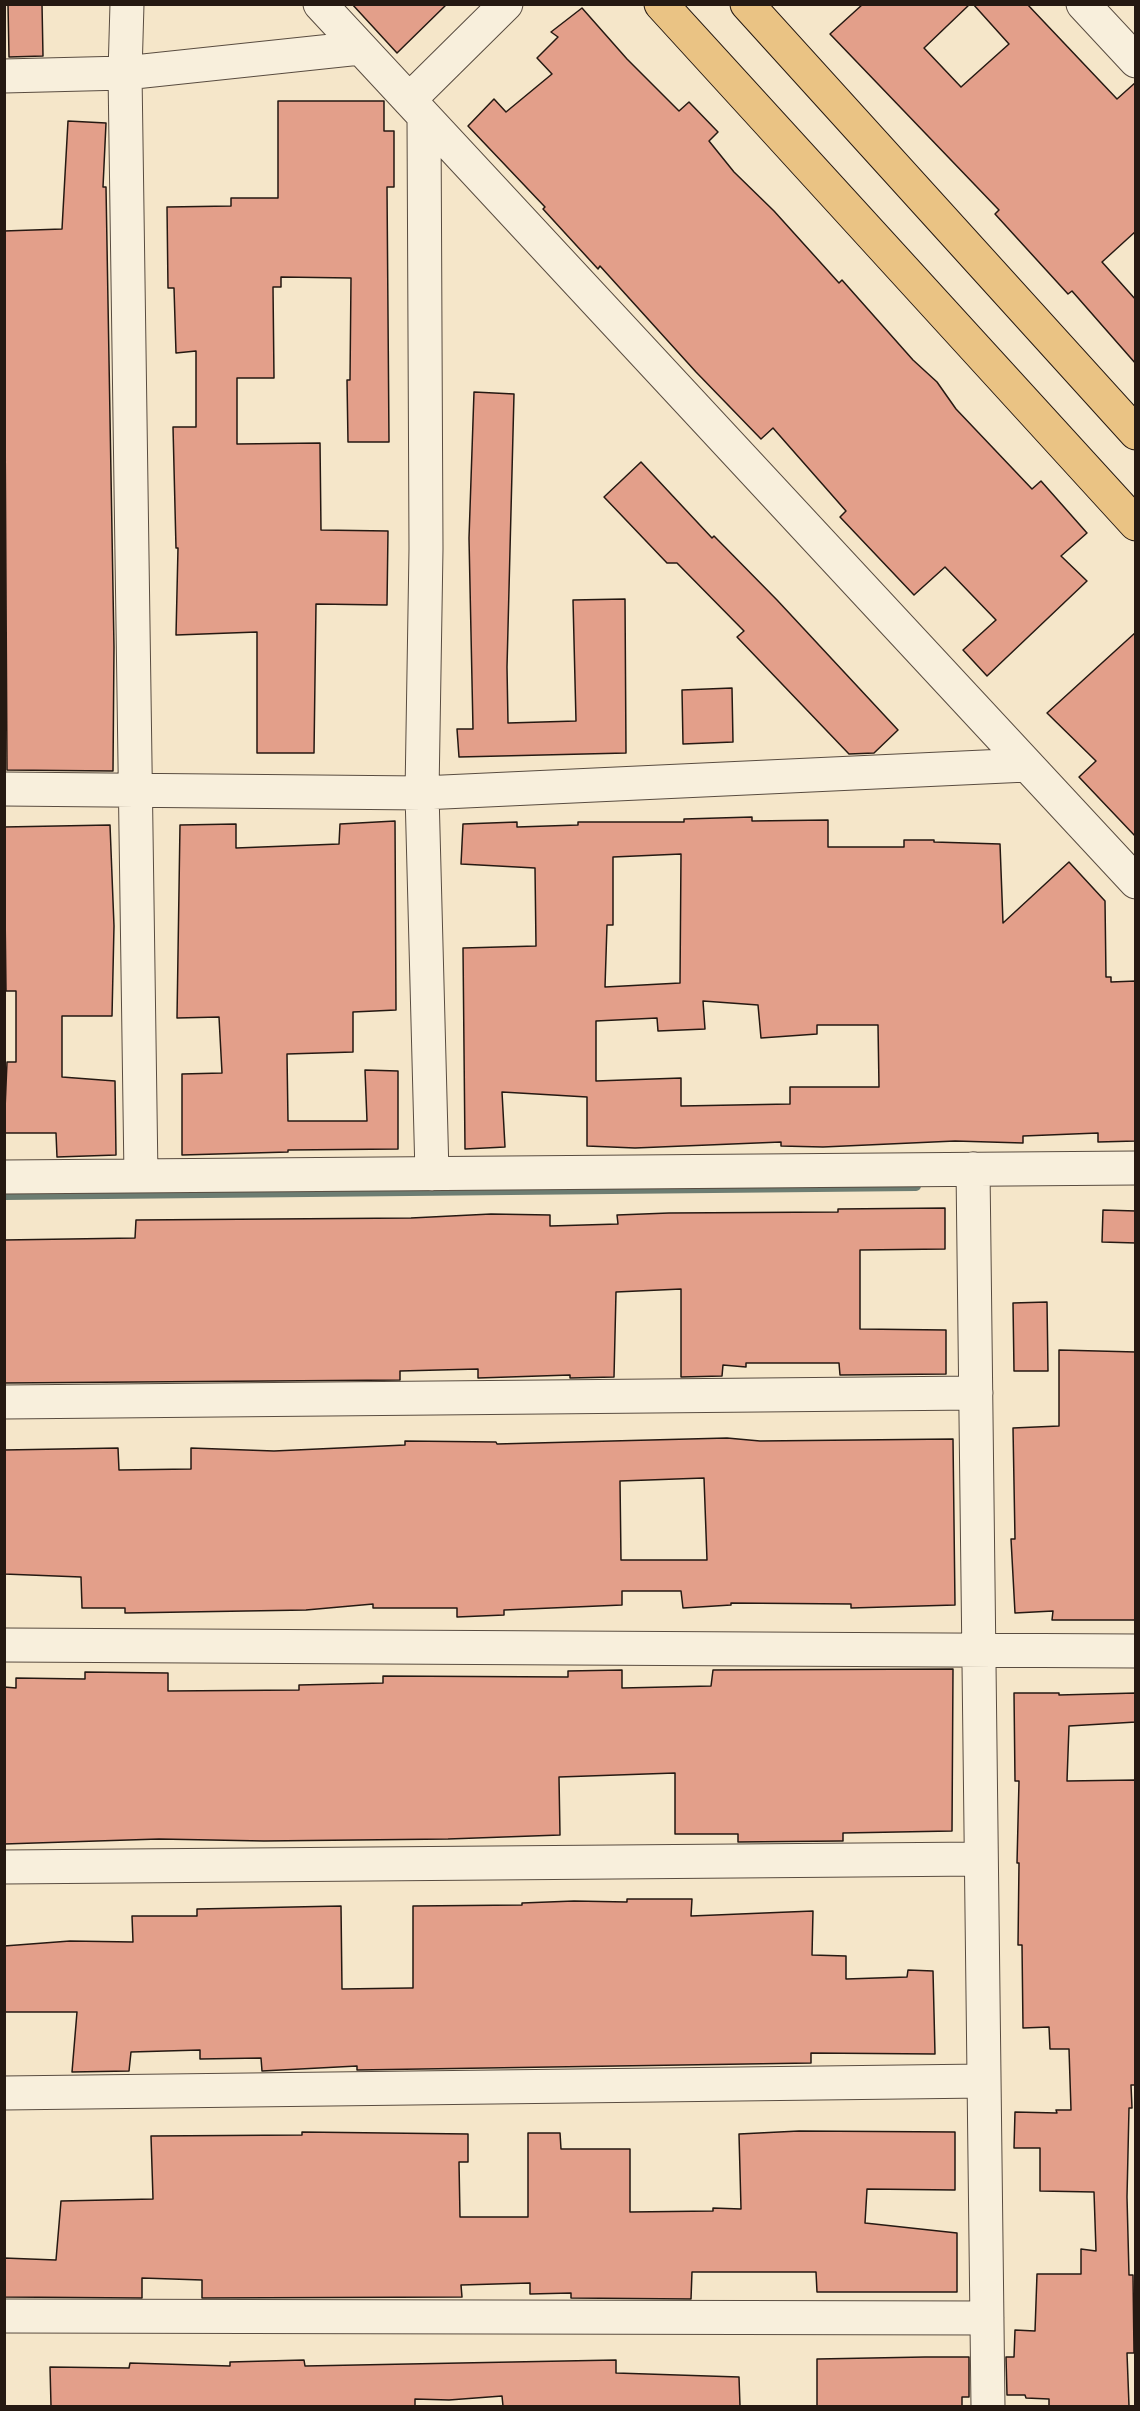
<!DOCTYPE html>
<html>
<head>
<meta charset="utf-8">
<style>
  body { margin:0 }
  #map { position:relative; width:1140px; height:2411px; overflow:hidden; background:#f5e6c9; font-family:"EB Garamond",serif }
  canvas { display:block }
  .frame { position:absolute; inset:0; border:6px solid #251912; pointer-events:none }
</style>
</head>
<body>
<div id="map">
<canvas width="1140" height="2411"></canvas>
<div class="frame"></div>
</div>
<script>
const ctx = document.querySelector('canvas').getContext('2d');
ctx.lineJoin = 'round';
function trace(path, color, width, dash) { ctx.strokeStyle = color; ctx.lineWidth = width; ctx.lineCap = dash ? 'butt' : 'round'; ctx.setLineDash(dash || []); ctx.stroke(path); }
function fillPath(path, color) { ctx.fillStyle = color; ctx.fill(path, 'evenodd'); }
trace(new Path2D(`
  M 4,1195 L 916,1186`), '#6d7d72', 10);
const building = new Path2D(`
  M 8,4 L 42,4 L 43,56 L 9,57 Z
  M 352,4 L 447,4 L 397,53 Z
  M 863,4 L 970,4 L 924,48 L 961,87 L 1009,44 L 973,4 L 1027,4 L 1117,99 L 1136,82 L 1136,231 L 1102,262 L 1136,300 L 1136,364 L 1072,291 L 1068,294 L 995,214 L 999,210 L 830,34 Z
  M 582,8 L 627,59 L 679,111 L 689,102 L 718,132 L 709,141 L 734,172 L 774,211 L 839,283 L 842,280 L 913,360 L 937,382 L 956,409 L 1032,489 L 1041,481 L 1087,533 L 1061,556 L 1087,581 L 987,676 L 963,650 L 996,620 L 945,567 L 914,595 L 840,517 L 846,511 L 773,428 L 761,439 L 696,372 L 600,266 L 598,269 L 543,209 L 545,207 L 468,126 L 494,99 L 506,112 L 552,74 L 537,58 L 558,37 L 551,32 Z
  M 278,101 L 384,101 L 384,131 L 394,131 L 394,187 L 387,187 L 389,442 L 348,442 L 347,380 L 350,380 L 351,278 L 281,277 L 281,287 L 273,287 L 274,378 L 237,378 L 237,444 L 320,443 L 321,530 L 388,531 L 387,605 L 316,604 L 314,753 L 257,753 L 257,632 L 176,635 L 178,548 L 176,548 L 173,427 L 196,427 L 196,351 L 176,353 L 174,288 L 168,288 L 167,207 L 231,206 L 231,198 L 278,198 Z
  M 68,121 L 106,123 L 103,187 L 106,187 L 114,647 L 113,771 L 7,770 L 4,231 L 62,229 Z
  M 474,392 L 514,394 L 507,667 L 508,723 L 576,721 L 573,600 L 625,599 L 626,753 L 459,757 L 457,729 L 473,729 L 469,538 Z
  M 641,462 L 712,538 L 714,536 L 777,600 L 898,730 L 874,753 L 849,754 L 737,637 L 744,631 L 677,563 L 667,563 L 604,497 Z
  M 1136,632 L 1136,837 L 1079,777 L 1096,761 L 1047,713 Z
  M 732,688 L 733,742 L 683,744 L 682,690 Z
  M 752,817 L 752,821 L 828,820 L 828,847 L 904,847 L 904,840 L 934,840 L 934,842 L 1000,844 L 1003,923 L 1069,862 L 1105,901 L 1106,977 L 1111,977 L 1111,982 L 1136,981 L 1136,1141 L 1098,1142 L 1098,1133 L 1023,1136 L 1023,1143 L 955,1141 L 823,1147 L 781,1146 L 781,1142 L 635,1148 L 587,1146 L 587,1097 L 502,1092 L 505,1147 L 465,1149 L 463,948 L 536,946 L 535,868 L 461,864 L 463,824 L 517,822 L 517,827 L 578,825 L 578,822 L 684,822 L 684,819 ZM 681,854 L 680,983 L 605,987 L 607,925 L 613,925 L 613,857 ZM 703,1001 L 758,1005 L 761,1038 L 817,1034 L 817,1025 L 878,1025 L 879,1087 L 790,1087 L 790,1104 L 681,1106 L 681,1078 L 596,1081 L 596,1021 L 657,1018 L 658,1031 L 705,1029 Z
  M 395,821 L 396,1010 L 353,1012 L 353,1052 L 287,1054 L 288,1121 L 367,1121 L 365,1070 L 398,1071 L 398,1149 L 288,1150 L 288,1152 L 182,1155 L 182,1074 L 222,1073 L 219,1017 L 177,1018 L 180,825 L 236,824 L 236,848 L 339,844 L 340,824 Z
  M 110,825 L 114,926 L 112,1016 L 62,1016 L 62,1077 L 115,1081 L 116,1155 L 57,1157 L 56,1133 L 4,1133 L 7,1062 L 16,1062 L 16,991 L 6,991 L 4,827 Z
  M 945,1208 L 945,1249 L 860,1250 L 860,1329 L 946,1330 L 946,1374 L 840,1375 L 839,1363 L 746,1363 L 746,1367 L 723,1365 L 722,1376 L 681,1377 L 681,1289 L 616,1292 L 614,1377 L 570,1378 L 570,1375 L 478,1378 L 478,1369 L 400,1371 L 400,1380 L 4,1383 L 4,1240 L 135,1238 L 136,1220 L 411,1218 L 491,1214 L 550,1215 L 550,1226 L 618,1224 L 617,1215 L 669,1213 L 838,1212 L 838,1209 Z
  M 1103,1210 L 1136,1211 L 1136,1243 L 1102,1242 Z
  M 1047,1302 L 1048,1371 L 1014,1371 L 1013,1303 Z
  M 1059,1350 L 1136,1352 L 1136,1620 L 1052,1620 L 1053,1611 L 1015,1613 L 1011,1539 L 1015,1539 L 1013,1428 L 1059,1426 Z
  M 727,1438 L 760,1441 L 953,1439 L 955,1605 L 851,1608 L 851,1604 L 731,1603 L 731,1605 L 683,1608 L 681,1591 L 622,1591 L 622,1605 L 504,1610 L 504,1615 L 457,1617 L 457,1608 L 373,1608 L 373,1604 L 306,1610 L 125,1613 L 125,1608 L 82,1608 L 81,1577 L 4,1574 L 4,1450 L 118,1448 L 119,1470 L 191,1469 L 191,1448 L 274,1451 L 405,1445 L 405,1441 L 496,1442 L 497,1444 ZM 704,1478 L 707,1560 L 621,1560 L 620,1481 Z
  M 953,1669 L 952,1831 L 843,1833 L 843,1841 L 840,1841 L 738,1842 L 738,1834 L 675,1834 L 675,1773 L 559,1777 L 560,1835 L 448,1839 L 264,1841 L 159,1839 L 4,1844 L 4,1687 L 16,1688 L 16,1678 L 85,1679 L 85,1672 L 168,1673 L 168,1691 L 299,1690 L 299,1685 L 383,1683 L 383,1676 L 568,1677 L 568,1671 L 622,1670 L 622,1688 L 711,1686 L 713,1670 Z
  M 1014,1693 L 1059,1693 L 1059,1695 L 1136,1693 L 1136,1722 L 1069,1726 L 1067,1781 L 1136,1780 L 1136,2085 L 1131,2085 L 1132,2108 L 1129,2108 L 1127,2197 L 1129,2275 L 1133,2275 L 1134,2353 L 1127,2353 L 1129,2406 L 1049,2406 L 1049,2399 L 1026,2398 L 1025,2395 L 1007,2395 L 1006,2357 L 1014,2357 L 1015,2330 L 1035,2331 L 1037,2274 L 1081,2274 L 1081,2249 L 1096,2251 L 1094,2192 L 1040,2191 L 1040,2148 L 1014,2148 L 1015,2112 L 1057,2113 L 1056,2110 L 1071,2110 L 1069,2049 L 1050,2049 L 1049,2027 L 1023,2028 L 1022,1945 L 1018,1945 L 1019,1863 L 1017,1863 L 1019,1781 L 1015,1781 Z
  M 627,1899 L 692,1899 L 691,1916 L 813,1911 L 812,1955 L 846,1956 L 846,1979 L 907,1977 L 908,1970 L 933,1971 L 935,2054 L 811,2053 L 811,2063 L 357,2070 L 357,2066 L 262,2071 L 261,2058 L 200,2059 L 200,2050 L 131,2052 L 129,2071 L 72,2072 L 77,2012 L 4,2012 L 4,1946 L 70,1941 L 133,1942 L 132,1916 L 197,1916 L 197,1909 L 341,1906 L 342,1989 L 410,1988 L 413,1988 L 413,1906 L 522,1905 L 522,1903 L 574,1901 L 627,1902 Z
  M 799,2131 L 955,2132 L 955,2190 L 867,2189 L 865,2223 L 957,2233 L 957,2292 L 817,2292 L 816,2272 L 692,2272 L 691,2299 L 571,2298 L 571,2293 L 530,2294 L 530,2283 L 461,2285 L 462,2297 L 202,2298 L 202,2280 L 142,2278 L 142,2298 L 4,2297 L 4,2258 L 56,2260 L 61,2201 L 153,2199 L 151,2136 L 302,2135 L 302,2132 L 468,2134 L 468,2162 L 459,2162 L 460,2217 L 528,2217 L 528,2133 L 560,2133 L 561,2149 L 630,2149 L 630,2212 L 713,2211 L 713,2208 L 741,2209 L 739,2134 Z
  M 925,2357 L 969,2357 L 969,2397 L 962,2397 L 962,2406 L 817,2406 L 817,2359 Z
  M 304,2360 L 305,2366 L 616,2360 L 616,2373 L 739,2377 L 740,2406 L 503,2406 L 502,2396 L 449,2400 L 415,2399 L 415,2406 L 51,2406 L 50,2367 L 129,2368 L 130,2363 L 230,2366 L 230,2362 Z`);
fillPath(building, '#e39f8a');
trace(building, '#251912', 1.5);
const minor = new Path2D(`
  M 127,4 L 125,73 L 141,1176
  M 320,4 L 1136,882
  M 1083,4 L 1136,61
  M 4,76 L 125,73 L 360,48
  M 409,100 L 506,4
  M 424,117 L 426,549 L 422,793 L 432,1174
  M 4,789 L 422,793 L 1027,765
  M 973,1169 L 988,2406
  M 4,1177 L 1136,1168
  M 4,1402 L 976,1393
  M 4,1645 L 1136,1651
  M 4,1867 L 981,1859
  M 4,2093 L 984,2081
  M 4,2316 L 987,2318`);
const primary = new Path2D(`
  M 661,4 L 1136,524
  M 747,4 L 1136,433`);
trace(minor, '#594c40', 35);
trace(primary, '#251912', 35);
trace(minor, '#f8efdc', 33);
trace(primary, '#eac384', 33);
</script>
</body>
</html>
